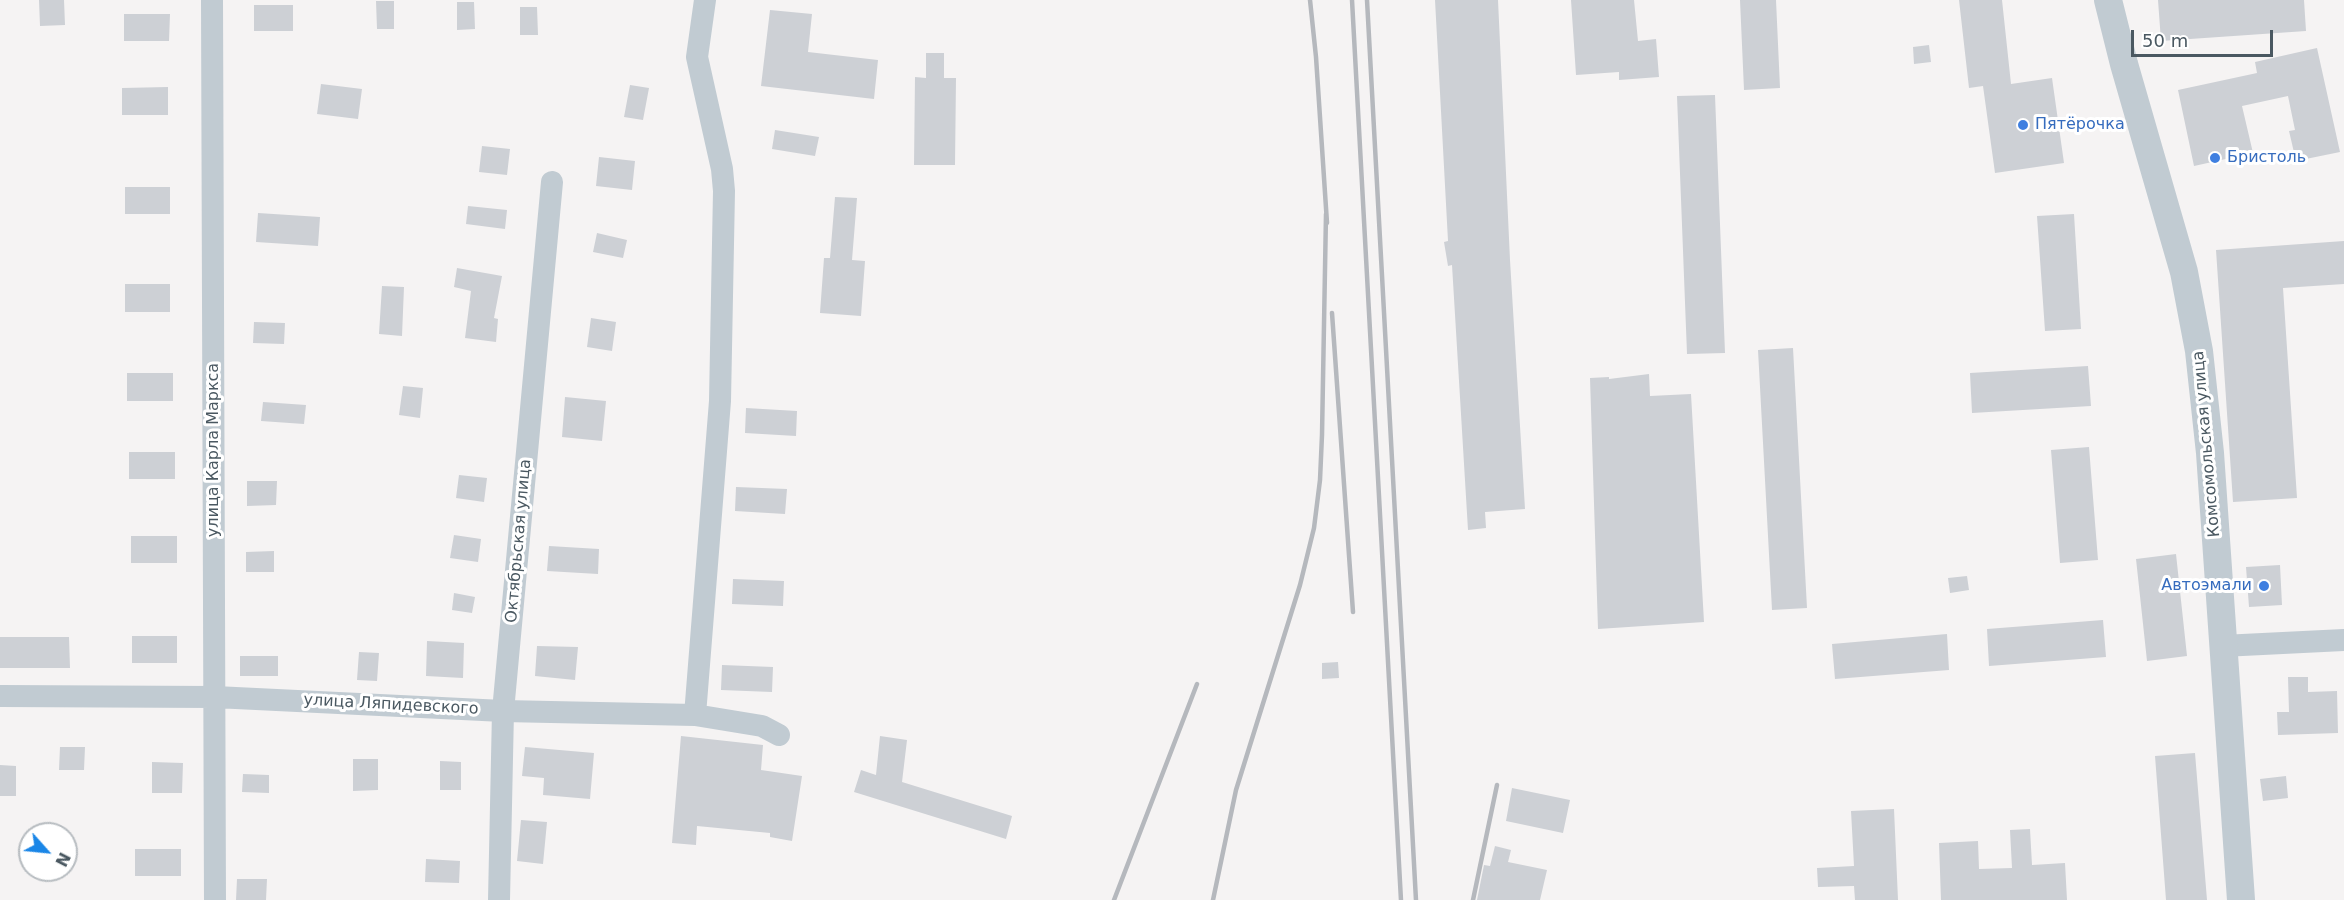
<!DOCTYPE html>
<html>
<head>
<meta charset="utf-8">
<style>
  body { margin:0 }
  #map { position:relative; width:2344px; height:900px; overflow:hidden; background:#f5f3f3; font-family:"DejaVu Sans",sans-serif }
  canvas { display:block }
  .north { position:absolute; left:18px; top:822px; width:60px; height:60px; box-sizing:border-box; background:#fff; border:2px solid #b7bcc0; border-radius:50%; rotate:117deg; font-size:16px; font-weight:700; line-height:24px; text-align:center; color:#4a5861 }
  .north::after { content:''; display:block; margin:auto; width:21px; height:27px; background:#1a86e7; clip-path:polygon(50% 0,100% 100%,50% 72%,0 100%) }
  .scale { position:absolute; left:2131px; top:30px; width:142px; height:27px; box-sizing:border-box; border:3px solid #4a5861; border-top:0; padding-left:8px; font-size:18px; line-height:21px; white-space:nowrap; color:#4a5861; -webkit-text-stroke:4px #fff; paint-order:stroke }
</style>
</head>
<body>
<div id="map">
<canvas width="2344" height="900"></canvas>
<div class="north">N</div>
<div class="scale">50 m</div>
</div>
<script>
const ctx = document.querySelector('canvas').getContext('2d');
ctx.lineJoin = 'round';
function fillPath(path, color) { ctx.fillStyle = color; ctx.fill(path, 'evenodd'); }
function trace(path, color, width, dash) { ctx.strokeStyle = color; ctx.lineWidth = width; ctx.lineCap = dash ? 'butt' : 'round'; ctx.setLineDash(dash || []); ctx.stroke(path); }
function label(font, color, halo, rows, align = 'center') {
  ctx.font = font + ' "DejaVu Sans",sans-serif'; ctx.lineWidth = 6; ctx.setLineDash([]); ctx.textBaseline = 'middle'; ctx.strokeStyle = halo; ctx.fillStyle = color; for (const [text, x, y, turn = 0] of rows) {
    ctx.save(); ctx.translate(x, y); ctx.rotate((+turn || 0) * Math.PI / 180); ctx.textAlign = isNaN(turn) ? turn : align; if (halo) ctx.strokeText(text, 0, 0); ctx.fillText(text, 0, 0); ctx.restore();
  }
}
fillPath(new Path2D(`
  M 39,0 L 64,0 L 65,25 L 40,26 Z
  M 1435,0 L 1498,0 L 1510,260 L 1525,509 L 1485,512 L 1486,528 L 1468,530 L 1452,265 L 1448,266 L 1444,242 L 1448,241 Z
  M 1571,0 L 1634,0 L 1638,41 L 1656,39 L 1659,77 L 1619,80 L 1619,72 L 1576,75 Z
  M 1740,0 L 1776,0 L 1780,88 L 1744,90 Z
  M 1959,0 L 2002,0 L 2011,84 L 2052,78 L 2064,163 L 1995,173 L 1983,86 L 1969,88 Z
  M 2158,0 L 2304,0 L 2306,31 L 2161,41 Z
  M 376,1 L 394,1 L 394,29 L 377,29 Z
  M 457,2 L 474,2 L 475,29 L 457,30 Z
  M 254,5 L 293,5 L 293,31 L 254,31 Z
  M 520,7 L 537,7 L 538,35 L 520,35 Z
  M 770,10 L 812,14 L 808,52 L 878,60 L 874,99 L 761,86 Z
  M 124,14 L 170,14 L 169,41 L 124,41 Z
  M 1929,45 L 1931,62 L 1914,64 L 1913,47 Z
  M 2317,48 L 2340,152 L 2296,161 L 2289,131 L 2295,130 L 2288,96 L 2242,106 L 2253,153 L 2194,166 L 2178,90 L 2257,73 L 2255,62 Z
  M 926,53 L 944,53 L 944,78 L 956,78 L 955,165 L 914,165 L 915,77 L 926,78 Z
  M 321,84 L 362,89 L 358,119 L 317,114 Z
  M 630,85 L 649,88 L 643,120 L 624,117 Z
  M 168,87 L 168,115 L 122,115 L 122,88 Z
  M 1715,95 L 1725,353 L 1687,354 L 1677,96 Z
  M 775,130 L 819,137 L 815,156 L 772,149 Z
  M 482,146 L 510,149 L 507,175 L 479,172 Z
  M 599,157 L 635,161 L 632,190 L 596,186 Z
  M 125,187 L 170,187 L 170,214 L 125,214 Z
  M 835,197 L 857,198 L 852,260 L 865,261 L 861,316 L 820,313 L 824,258 L 830,258 Z
  M 468,206 L 507,210 L 505,229 L 466,224 Z
  M 258,213 L 320,217 L 318,246 L 256,242 Z
  M 2074,214 L 2081,329 L 2045,331 L 2037,216 Z
  M 597,233 L 627,240 L 623,258 L 593,252 Z
  M 2344,241 L 2344,284 L 2283,288 L 2297,498 L 2233,502 L 2216,250 Z
  M 457,268 L 502,276 L 494,318 L 498,319 L 496,342 L 465,338 L 471,291 L 454,287 Z
  M 125,284 L 170,284 L 170,312 L 125,312 Z
  M 382,286 L 404,287 L 402,336 L 379,334 Z
  M 591,318 L 616,322 L 612,351 L 587,347 Z
  M 254,322 L 285,323 L 284,344 L 253,343 Z
  M 1793,348 L 1807,608 L 1772,610 L 1758,350 Z
  M 2088,366 L 2091,406 L 1972,413 L 1970,373 Z
  M 127,373 L 173,373 L 173,401 L 127,401 Z
  M 1649,374 L 1650,396 L 1691,394 L 1704,622 L 1598,629 L 1590,378 L 1609,377 L 1609,379 Z
  M 403,386 L 423,388 L 420,418 L 399,415 Z
  M 565,397 L 606,401 L 602,441 L 562,437 Z
  M 263,402 L 306,405 L 304,424 L 261,421 Z
  M 746,408 L 797,411 L 796,436 L 745,433 Z
  M 2089,447 L 2098,560 L 2060,563 L 2051,450 Z
  M 129,452 L 175,452 L 175,479 L 129,479 Z
  M 459,475 L 487,478 L 484,502 L 456,498 Z
  M 247,481 L 277,481 L 276,505 L 247,506 Z
  M 736,487 L 787,489 L 785,514 L 735,511 Z
  M 454,535 L 481,539 L 478,562 L 450,558 Z
  M 131,536 L 177,536 L 177,563 L 131,563 Z
  M 549,546 L 599,549 L 598,574 L 547,571 Z
  M 274,551 L 274,572 L 246,572 L 246,552 Z
  M 2176,554 L 2187,656 L 2147,661 L 2136,559 Z
  M 2280,565 L 2282,605 L 2249,607 L 2246,567 Z
  M 1967,576 L 1969,590 L 1950,593 L 1948,578 Z
  M 733,579 L 784,581 L 783,606 L 732,604 Z
  M 454,593 L 475,597 L 472,613 L 452,610 Z
  M 2103,620 L 2106,657 L 1989,666 L 1987,629 Z
  M 1947,634 L 1949,670 L 1835,679 L 1832,644 Z
  M 132,636 L 177,636 L 177,663 L 132,663 Z
  M 0,637 L 69,637 L 70,668 L 0,668 Z
  M 427,641 L 464,643 L 463,678 L 426,676 Z
  M 537,646 L 578,647 L 575,680 L 535,676 Z
  M 359,652 L 379,653 L 377,681 L 357,680 Z
  M 240,656 L 278,656 L 278,676 L 240,676 Z
  M 1338,662 L 1339,678 L 1322,679 L 1322,663 Z
  M 722,665 L 773,667 L 772,692 L 721,690 Z
  M 2288,677 L 2308,677 L 2308,692 L 2337,691 L 2338,733 L 2278,735 L 2277,712 L 2289,712 Z
  M 681,736 L 763,745 L 761,770 L 802,776 L 792,841 L 770,837 L 770,833 L 697,826 L 696,845 L 672,843 Z
  M 880,736 L 907,740 L 902,782 L 1012,816 L 1006,839 L 854,792 L 861,770 L 876,775 Z
  M 60,747 L 85,747 L 84,770 L 59,770 Z
  M 525,747 L 594,753 L 590,799 L 543,795 L 544,778 L 522,776 Z
  M 2195,753 L 2207,900 L 2166,900 L 2155,756 Z
  M 353,759 L 378,759 L 378,790 L 353,791 Z
  M 440,761 L 461,762 L 461,790 L 440,790 Z
  M 152,762 L 183,763 L 182,793 L 152,793 Z
  M 0,765 L 16,766 L 16,796 L 0,796 Z
  M 243,774 L 269,775 L 269,793 L 242,792 Z
  M 2286,776 L 2288,798 L 2263,801 L 2260,779 Z
  M 1512,788 L 1570,800 L 1563,833 L 1506,821 Z
  M 1894,809 L 1898,900 L 1855,900 L 1854,886 L 1818,887 L 1817,868 L 1854,866 L 1851,811 Z
  M 521,820 L 547,822 L 543,864 L 517,861 Z
  M 2030,829 L 2032,865 L 2065,863 L 2067,900 L 1941,900 L 1939,843 L 1978,841 L 1979,869 L 2012,868 L 2010,830 Z
  M 1495,846 L 1511,850 L 1508,862 L 1547,870 L 1540,900 L 1477,900 L 1484,865 L 1490,866 Z
  M 135,849 L 181,849 L 181,876 L 135,876 Z
  M 426,859 L 460,861 L 459,883 L 425,882 Z
  M 237,879 L 267,879 L 266,900 L 236,900 Z`), '#cdd0d5');
trace(new Path2D(`
  M 212,0 L 215,900
  M 2222,646 L 2344,640
  M 0,696 L 215,697 L 503,711 L 695,715 L 762,726 L 779,735
  M 695,715 L 720,401 L 724,191 L 722,169 L 697,57 L 705,0
  M 499,900 L 503,711 L 552,182`), '#c1cbd2', 22);
trace(new Path2D(`
  M 2108,0 L 2124,64 L 2184,272 L 2199,351 L 2210,453 L 2241,900`), '#c1cbd2', 28);
trace(new Path2D(`
  M 1310,0 L 1316,57 L 1327,223
  M 1352,0 L 1401,900
  M 1367,0 L 1416,900
  M 1332,313 L 1353,612
  M 1114,900 L 1197,684
  M 1213,900 L 1236,790 L 1300,585 L 1314,528 L 1320,480 L 1322,435 L 1326,214
  M 1473,900 L 1497,785`), '#b5b8bd', 4.5);
for (const [x, y, r, color] of [
  [2023,125,6,"#3f7fe0"],
  [2215,158,6,"#3f7fe0"],
  [2264,586,6,"#3f7fe0"]
]) { const dot = new Path2D(); dot.arc(x, y, r, 0, 2 * Math.PI); ctx.fillStyle = color; ctx.fill(dot); trace(dot, '#fff', 2); }
label('16px', '#366cbe', '#fff', [
  ["Пятёрочка",2035,125],
  ["Бристоль",2227,158],
  ["Автоэмали",2252,586,"right"]
], 'left');
label('16px', '#4a5861', '#fff', [
  ["Комсомольская улица",2207,444,-95],
  ["улица Карла Маркса",214,450,-90],
  ["Октябрьская улица",519,541,-85],
  ["улица Ляпидевского",391,705,3]
]);
</script>
</body>
</html>
